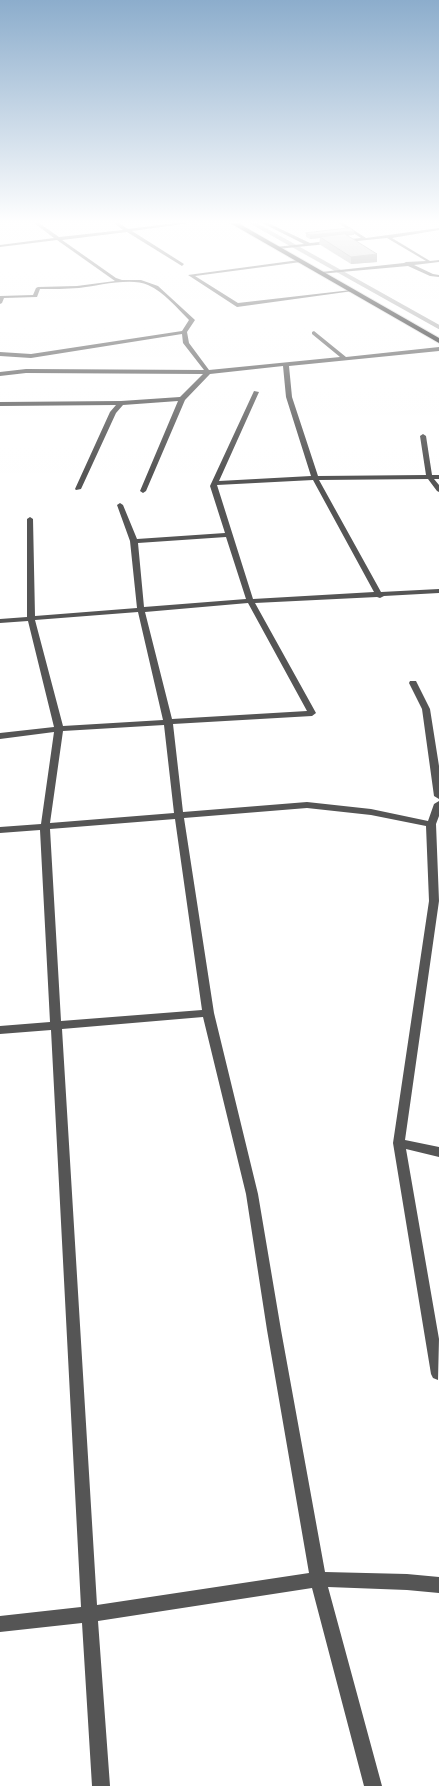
<!DOCTYPE html>
<html>
<head>
<meta charset="utf-8">
<style>
  body { margin:0 }
  canvas { display:block; background:#fff }
</style>
</head>
<body>
<canvas width="439" height="1786"></canvas>
<script>
const ctx = document.querySelector('canvas').getContext('2d');
ctx.lineJoin = 'round';
function trace(path, color, width, dash) { ctx.strokeStyle = color; ctx.lineWidth = width; ctx.lineCap = dash ? 'butt' : 'round'; ctx.setLineDash(dash || []); ctx.stroke(path); }
function fillPath(path, color) { ctx.fillStyle = color; ctx.fill(path, 'evenodd'); }
trace(new Path2D(`
  M 253,223 L 439,327`), '#a3a3a3', 4);
const trunk = new Path2D(`
  M 230,223 L 238,223 L 439,338 L 439,343 Z`);
trace(trunk, '#dbdbdb', 2);
fillPath(new Path2D(`
  M 34,223 L 39,223 L 59,237 L 123,230 L 114,223 L 119,223 L 128,229 L 175,223 L 190,223 L 132,231 L 184,264 L 182,266 L 127,232 L 62,240 L 116,278 L 122,280 L 141,280 L 158,286 L 195,320 L 187,332 L 189,343 L 209,370 L 340,357 L 312,334 L 312,332 L 314,331 L 346,357 L 439,347 L 439,351 L 289,366 L 292,397 L 318,476 L 426,475 L 420,436 L 423,434 L 426,436 L 432,475 L 439,475 L 439,479 L 434,479 L 439,485 L 439,492 L 437,491 L 428,479 L 319,480 L 381,592 L 439,589 L 439,593 L 384,596 L 380,598 L 377,597 L 255,603 L 316,713 L 312,716 L 173,724 L 183,812 L 307,802 L 371,809 L 428,821 L 434,804 L 439,801 L 439,816 L 436,824 L 439,901 L 405,1140 L 439,1147 L 439,1157 L 406,1149 L 439,1339 L 438,1380 L 433,1378 L 431,1374 L 393,1143 L 429,901 L 426,826 L 371,815 L 307,808 L 184,818 L 214,1013 L 258,1194 L 281,1330 L 325,1572 L 407,1574 L 439,1577 L 439,1593 L 407,1590 L 328,1587 L 382,1786 L 364,1786 L 312,1588 L 98,1621 L 110,1786 L 92,1786 L 82,1623 L 0,1632 L 0,1616 L 81,1607 L 51,1030 L 0,1034 L 0,1026 L 50,1022 L 40,830 L 0,833 L 0,827 L 41,824 L 54,732 L 0,739 L 0,733 L 54,727 L 28,621 L 0,623 L 0,619 L 27,617 L 27,519 L 30,517 L 33,519 L 35,616 L 137,608 L 130,541 L 117,505 L 120,503 L 123,505 L 137,539 L 225,533 L 210,486 L 254,391 L 259,392 L 219,481 L 311,476 L 286,397 L 283,366 L 210,374 L 185,400 L 146,491 L 143,493 L 140,491 L 178,401 L 123,405 L 116,413 L 81,489 L 76,490 L 75,489 L 110,412 L 116,405 L 0,406 L 0,402 L 121,401 L 180,397 L 203,374 L 26,373 L 0,376 L 0,372 L 26,369 L 204,370 L 183,343 L 182,334 L 31,358 L 0,356 L 0,352 L 31,354 L 182,331 L 189,320 C 177,308 164,292 148,285 C 131,277 97,286 79,288 C 66,289 53,289 40,289 L 37,297 L 4,298 L 2,303 L 0,304 L 0,296 L 33,295 L 36,288 L 38,287 L 77,286 L 115,281 L 57,240 L 0,247 L 0,245 L 54,238 ZM 313,480 L 374,592 L 253,599 L 217,485 ZM 226,537 L 246,599 L 144,607 L 138,543 ZM 248,603 L 307,711 L 172,719 L 145,612 ZM 138,612 L 163,720 L 63,726 L 35,620 ZM 164,725 L 174,813 L 50,823 L 63,731 ZM 175,819 L 202,1010 L 61,1021 L 50,829 ZM 203,1017 L 246,1194 L 267,1330 L 309,1573 L 97,1605 L 62,1029 Z
  M 262,223 L 268,223 L 310,243 L 361,238 L 338,223 L 343,223 L 366,238 L 439,228 L 439,230 L 392,238 L 430,261 L 439,260 L 439,262 L 414,265 L 433,274 L 439,275 L 439,277 L 430,276 L 408,266 L 319,274 L 321,272 L 404,263 L 406,262 L 426,261 L 387,238 L 277,249 L 275,247 L 304,244 Z
  M 299,260 L 301,262 L 195,276 L 238,303 L 351,290 L 353,291 L 237,307 L 188,275 Z
  M 410,681 L 416,681 L 430,709 L 439,766 L 439,799 L 434,796 L 422,709 L 409,683 Z`), '#555');
fillPath(trunk, '#000');
fillPath(new Path2D(`
  M 306,233 L 354,235 L 347,235 L 377,262 L 351,264 L 319,244 L 320,238 L 310,239 L 306,237 Z`), '#a9a9a9');
fillPath(new Path2D(`
  M 354,231 L 354,235 L 322,238 L 320,237 L 320,238 L 310,239 L 310,235 Z
  M 377,254 L 377,262 L 351,264 L 351,257 Z`), '#898989');
const building = new Path2D(`
  M 350,228 L 354,231 L 310,235 L 306,233 Z
  M 345,234 L 377,254 L 351,257 L 320,237 Z`);
fillPath(building, '#c4c4c4');
trace(building, '#898989', 1);
const sky = ctx.createLinearGradient(0, 0, 0, 473);
sky.addColorStop(0, '#8cadcc');
sky.addColorStop(0.47, '#fff');
sky.addColorStop(1, '#ffffff00');
ctx.fillStyle = sky;
ctx.fillRect(0, 0, 439, 473);
</script>
</body>
</html>
